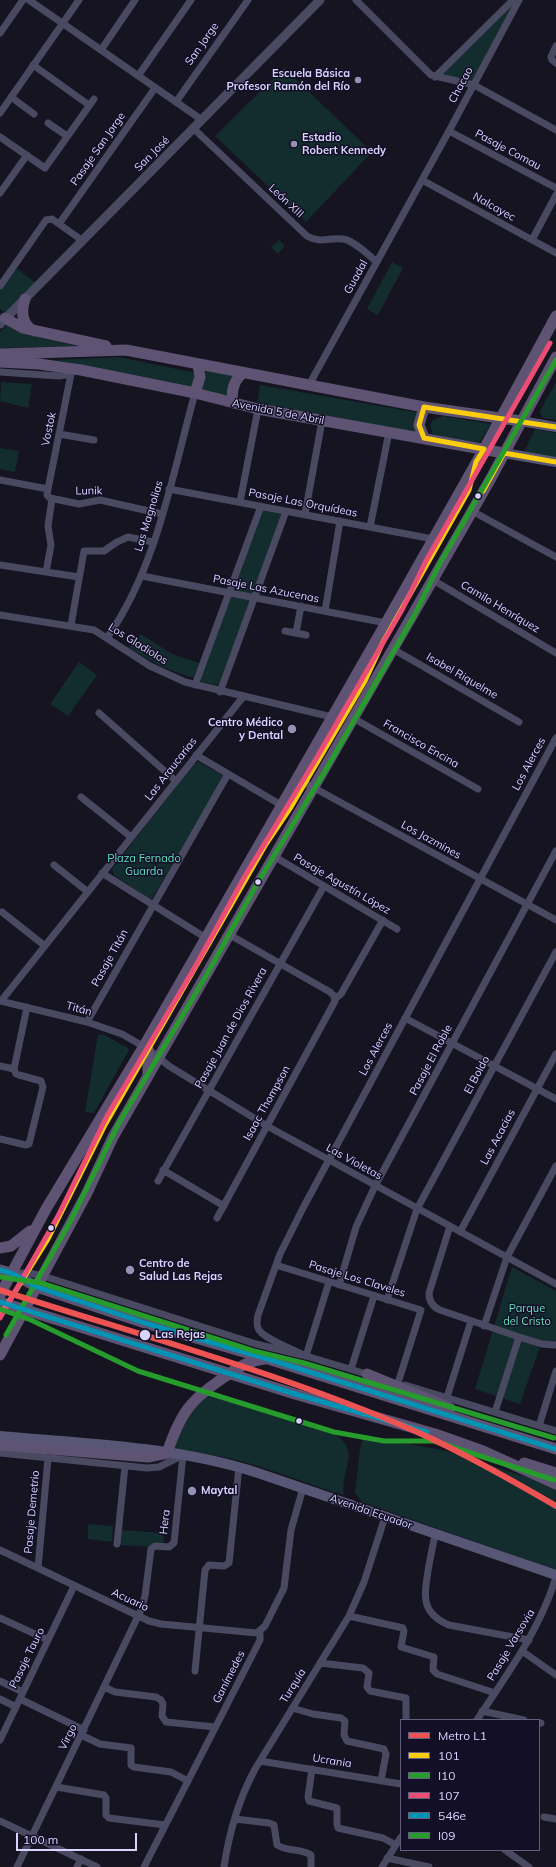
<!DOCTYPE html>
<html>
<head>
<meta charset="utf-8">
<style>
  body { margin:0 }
  #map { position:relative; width:556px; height:1867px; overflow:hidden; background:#161421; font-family:Mulish,sans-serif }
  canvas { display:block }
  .legend { position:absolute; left:400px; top:1719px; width:140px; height:132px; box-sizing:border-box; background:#130f26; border:1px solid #625e7d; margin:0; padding:5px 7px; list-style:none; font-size:12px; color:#d9d4ff }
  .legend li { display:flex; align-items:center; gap:8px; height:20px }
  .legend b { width:20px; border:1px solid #625e7d }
  .scale { position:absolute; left:16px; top:1833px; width:121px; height:18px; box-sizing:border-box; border:2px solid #d9d4ff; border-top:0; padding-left:5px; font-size:12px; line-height:14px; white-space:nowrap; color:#d9d4ff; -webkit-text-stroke:3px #130f26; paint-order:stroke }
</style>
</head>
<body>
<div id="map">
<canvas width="556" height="1867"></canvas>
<ul class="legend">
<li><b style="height:5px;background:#ed5353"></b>Metro L1</li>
<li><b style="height:5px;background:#fccd0d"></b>101</li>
<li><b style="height:5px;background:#269c2c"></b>I10</li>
<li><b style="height:5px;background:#eb4d74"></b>107</li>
<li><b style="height:5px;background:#0093b3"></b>546e</li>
<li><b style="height:5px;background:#269c2c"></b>I09</li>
</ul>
<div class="scale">100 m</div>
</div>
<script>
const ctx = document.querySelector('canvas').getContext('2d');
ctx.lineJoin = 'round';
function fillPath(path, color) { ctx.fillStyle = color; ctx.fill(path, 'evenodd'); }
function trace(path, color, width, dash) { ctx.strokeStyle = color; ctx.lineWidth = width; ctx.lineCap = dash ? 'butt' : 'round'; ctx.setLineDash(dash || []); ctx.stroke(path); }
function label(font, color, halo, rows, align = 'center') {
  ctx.font = font + ' Mulish,sans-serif'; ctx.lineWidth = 3; ctx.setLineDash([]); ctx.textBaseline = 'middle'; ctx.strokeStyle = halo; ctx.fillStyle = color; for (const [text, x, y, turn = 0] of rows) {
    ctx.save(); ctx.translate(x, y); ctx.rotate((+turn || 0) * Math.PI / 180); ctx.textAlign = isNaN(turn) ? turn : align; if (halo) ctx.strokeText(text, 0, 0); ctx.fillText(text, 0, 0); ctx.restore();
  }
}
fillPath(new Path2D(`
  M 515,0 L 471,84 L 438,76 Z
  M 284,68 L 372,152 L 306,222 L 215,136 Z
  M 279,240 L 285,246 L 278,254 L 271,247 Z
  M 392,262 L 403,268 L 378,315 L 367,309 Z
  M 16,268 L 36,283 L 7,314 L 0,309 L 0,291 Z
  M 7,325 L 27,335 L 78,346 L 0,348 L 0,332 Z
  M 119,357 L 196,373 L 193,388 L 55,360 Z
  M 207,371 L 233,376 L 228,396 L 201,390 L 205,373 Z
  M 1,382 L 32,384 L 28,408 L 0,401 Z
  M 556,382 L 556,420 L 542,418 L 540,411 Z
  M 260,385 L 420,413 L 417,433 L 257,405 Z
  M 443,416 L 491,424 L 479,443 L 433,435 L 430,425 L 433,420 Z
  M 535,429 L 556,433 L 556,458 L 524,452 Z
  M 0,448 L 19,451 L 15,472 L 0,469 Z
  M 263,510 L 281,514 L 220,685 L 202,682 L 200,680 Z
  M 141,634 L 172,654 L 199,663 L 194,678 C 170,671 150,662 129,648 Z
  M 79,662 L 97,675 L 68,716 L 50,704 Z
  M 198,762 L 225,776 L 151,900 L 114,875 L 112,869 L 193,765 Z
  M 98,1034 L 106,1036 L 128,1048 L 129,1050 L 94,1113 L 85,1112 Z
  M 512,1267 L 556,1291 L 556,1342 L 542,1341 L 520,1404 L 475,1389 Z
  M 210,1394 L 329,1430 C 365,1452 340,1465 344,1495 C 313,1486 282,1473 251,1464 C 227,1457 203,1453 178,1450 L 175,1448 L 175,1442 L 193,1410 Z
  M 363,1438 L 385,1440 L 443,1450 L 542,1482 L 556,1489 L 556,1570 L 362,1502 L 355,1493 L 360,1449 Z
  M 88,1524 L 113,1526 L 112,1542 L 88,1539 Z
  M 121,1530 L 161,1533 C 164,1537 165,1540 163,1545 L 156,1547 L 119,1545 Z`), '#132c2d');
trace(new Path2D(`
  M 29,0 L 202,120
  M 356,0 L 431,75 L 474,85 L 556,130
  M 0,33 L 23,0
  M 556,46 L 551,57 L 552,60 L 556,63
  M 101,50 L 135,0
  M 33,65 L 89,105
  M 138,76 L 191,0
  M 435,77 L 513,0
  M 11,97 L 34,114
  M 176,102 L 248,0
  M 0,113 L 79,0
  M 48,123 L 67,136
  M 194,129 L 307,236 C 320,244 330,237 343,239 C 355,241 368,255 377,262
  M 449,131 L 556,188
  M 0,137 L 45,168 L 94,99
  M 422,180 L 556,253
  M 0,193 L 27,155
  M 59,224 L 155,88
  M 532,240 L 556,195
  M 0,286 L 46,220 L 52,219 L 83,241
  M 0,372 L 59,376 L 71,374 L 48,489 L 47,495 L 50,498 L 79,504 L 100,500 L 162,514
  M 309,385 L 449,131 L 519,0
  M 59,434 L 94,440
  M 0,480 L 48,489
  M 169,489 L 433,539
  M 240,502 L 258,409
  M 472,511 L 556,557
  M 305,514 L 322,421
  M 370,527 L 389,432
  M 0,565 L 79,577
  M 46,572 L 51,545 L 48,526 L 52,499
  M 142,576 L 386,623
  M 433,580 L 556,653
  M 325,611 L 340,521
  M 0,615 L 94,630 L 150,666 L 185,682 L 332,717
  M 71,625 L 84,551 L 104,551 L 117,542 L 128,537 L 153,542
  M 285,631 L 306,635
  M 296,633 L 301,606
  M 107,638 C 157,567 172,476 195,393
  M 393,649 L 519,722
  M 195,685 L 261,506
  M 220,692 L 286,511
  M 99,713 L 176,781
  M 353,718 L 478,789
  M 196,755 L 281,805
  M 296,778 L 556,920
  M 81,797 L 131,837
  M 275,857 L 397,929
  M 54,865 L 88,892
  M 102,873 L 206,938
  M 2,912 L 45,946
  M 335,999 L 341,994 L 383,920
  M 0,1001 L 87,1022 L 122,1034 L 148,1049 L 169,1066 L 267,1126 L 556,1284
  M 1,1001 L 243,697
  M 405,1018 L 556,1099
  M 87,1022 L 228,774
  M 0,1066 L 14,1069
  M 14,1069 L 27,1007
  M 0,1139 L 26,1145 L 29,1144 L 43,1087 L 41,1081 L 19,1075 L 16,1074 L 14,1069
  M 163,1170 L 224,1206
  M 158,1181 L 324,886
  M 217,1218 L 335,1001 L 334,996 L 330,992 L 230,935
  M 450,1226 L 429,1293 C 429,1301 433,1307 440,1310 L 519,1337 L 542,1344 L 556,1345
  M 460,1232 L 556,1054
  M 276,1265 L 421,1310
  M 14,1273 L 29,1273 L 43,1276 L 256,1344 L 306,1356 L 370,1375
  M 339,1285 L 356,1227 L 375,1186 L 556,851
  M 387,1300 L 417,1209 L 556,952
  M 484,1326 L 507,1257 L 556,1166
  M 306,1356 C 295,1350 266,1340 259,1330 C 256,1326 257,1320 258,1315 L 280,1254 L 303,1208 L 556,738
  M 306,1356 L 329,1282
  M 351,1369 L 374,1296
  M 398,1383 L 421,1310
  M 405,1385 L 556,1431
  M 447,1397 L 471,1321
  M 495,1412 L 519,1337
  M 539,1426 L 556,1371
  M 0,1453 L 147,1468 L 159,1467 L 183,1455
  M 435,1534 C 433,1546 430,1558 428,1571 C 424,1597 421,1613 449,1625 L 529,1640
  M 117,1544 L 125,1466
  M 0,1550 L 149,1621 L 161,1624 L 257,1633 L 265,1626 L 284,1588 L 291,1530 L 303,1488
  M 38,1568 L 48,1458
  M 349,1616 L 403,1628 L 404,1631 L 401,1647 L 434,1657 L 433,1670 L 437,1674 L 495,1693
  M 0,1618 L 48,1640
  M 522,1651 L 556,1675
  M 320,1663 L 363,1668 L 369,1673 L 367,1687 L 370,1691 L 406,1698 L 406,1720
  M 195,1671 L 205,1570 L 209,1565 L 224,1566 L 229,1563 L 239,1467
  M 0,1681 L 23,1692
  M 104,1687 L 115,1692 L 156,1697 L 161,1700 L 163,1704 L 162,1716 L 166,1722 L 215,1727
  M 0,1699 L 16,1707
  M 20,1699 L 84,1730
  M 292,1708 L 313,1714 L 341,1718 L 345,1721 L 344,1735 L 347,1741 L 384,1749 L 386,1754 L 381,1781
  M 482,1711 L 524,1720
  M 477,1720 C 507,1674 540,1630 556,1577
  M 539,1723 L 541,1723
  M 81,1735 L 100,1744 L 131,1748 L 131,1765 L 134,1767 L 171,1772 L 188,1781
  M 0,1740 L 74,1586
  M 260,1761 L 401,1784
  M 312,1769 L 308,1797 L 309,1801 L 337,1808 L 337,1824 L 338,1828 L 383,1838 L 396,1845
  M 56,1787 L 104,1795 L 106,1798 L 106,1815 L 109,1818 L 165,1825
  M 544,1817 L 556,1819
  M 235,1819 L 269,1823 L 274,1825 L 277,1845 C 287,1852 301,1848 311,1855 L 311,1867
  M 0,1821 L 97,1867
  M 505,1850 L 529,1867
  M 387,1858 L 429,1867
  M 17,1867 L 141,1610 L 145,1596 L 151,1549 L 155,1546 L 169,1547 L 174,1543 L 183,1455
  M 77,1867 L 81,1859
  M 144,1867 L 260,1640 L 260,1632
  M 224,1867 C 229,1833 239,1799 255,1769 L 349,1616 L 364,1582 L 385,1517
  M 382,1867 L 401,1837`), '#4a4962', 7);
trace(new Path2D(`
  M 0,324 L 320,0`), '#4a4962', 9);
trace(new Path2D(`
  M 521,421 L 556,427
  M 504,453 L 556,462
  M 0,1436 C 86,1444 175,1446 258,1473 L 556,1575`), '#575674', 10);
trace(new Path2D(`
  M 25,299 C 21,311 21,324 34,331
  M 5,318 L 23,328 L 106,346
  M 0,354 L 126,350 L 424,407 L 521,421
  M 0,362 L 39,364 L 81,370 L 195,393 L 258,409 L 504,453
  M 195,393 L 200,377 L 198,364
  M 233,403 C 231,391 234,380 243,373
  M 424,438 L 419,425 L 424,407
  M 148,1075 L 148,1049
  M 0,1248 L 11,1246 L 30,1231
  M 0,1270 L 11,1273 L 37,1287 L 148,1324 L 268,1359 L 556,1449
  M 0,1295 L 46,1209 L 144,1046 L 386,623 L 484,449 L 556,316
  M 0,1302 L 295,1394 L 435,1434 L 483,1451 L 556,1484
  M 0,1355 L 87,1193 L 113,1137 L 490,480 L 556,357
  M 367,1374 L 450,1408
  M 0,1445 L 148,1457 L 167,1453 C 181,1412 190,1400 226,1376 C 238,1367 250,1360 265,1359
  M 524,1463 L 556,1473`), '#5e5373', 11);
trace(new Path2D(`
  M 483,491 L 504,453 L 556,462
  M 0,1316 L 48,1239 L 105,1125 L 266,844 L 291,807 L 365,681 L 383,642 L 469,490 L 476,462 L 484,449 L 424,438 L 419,425 L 424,407 L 556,427`), '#fccd0d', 5);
trace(new Path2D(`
  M 6,1335 L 70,1222 L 119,1123 L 207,974 L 257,884 L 328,766 L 415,614 L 438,567 L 556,360`), '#269c2c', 5);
trace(new Path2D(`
  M 0,1318 L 58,1216 L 107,1116 L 195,967 L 245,876 L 316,759 L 403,608 L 426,561 L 550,343`), '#eb4d74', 5);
trace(new Path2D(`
  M 0,1270 L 11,1273 L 37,1287 L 148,1324 L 268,1359 L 556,1449
  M 0,1302 L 295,1394 L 427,1432`), '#0093b3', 5);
trace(new Path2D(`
  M 0,1277 L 41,1283 L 254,1351 L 304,1363 L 554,1438
  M 0,1309 L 31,1320 L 138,1371 L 334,1432 L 384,1441 L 434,1441 L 554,1480`), '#269c2c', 5);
trace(new Path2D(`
  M 0,1290 C 139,1335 281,1373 415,1431 C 464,1453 510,1479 556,1506`), '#ed5353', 6);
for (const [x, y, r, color] of [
  [358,80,4,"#9591b1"],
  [294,144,4,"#9591b1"],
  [478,496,3.5,"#d9d4ff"],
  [292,729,5,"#9591b1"],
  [258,882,3.5,"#d9d4ff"],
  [51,1228,3.5,"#d9d4ff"],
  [130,1270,5,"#9591b1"],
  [145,1335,6,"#d9d4ff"],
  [299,1421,3.5,"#d9d4ff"],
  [192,1491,5,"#9591b1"]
]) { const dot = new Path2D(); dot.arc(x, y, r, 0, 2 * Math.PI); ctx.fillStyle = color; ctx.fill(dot); trace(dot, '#130f26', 1.5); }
label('11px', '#d9d4ff', '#130f26', [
  ["San Jorge",202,44,-55],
  ["Chacao",461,85,-62],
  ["Pasaje San Jorge",98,149,-55],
  ["Pasaje Comau",508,150,28],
  ["San José",152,154,-45],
  ["León XIII",286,201,43],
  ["Nalcayec",494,207,29],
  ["Guadal",356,277,-61],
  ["Avenida 5 de Abril",278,412,11],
  ["Vostok",49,429,-78],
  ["Lunik",89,491,-1],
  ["Pasaje Las Orquídeas",303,503,11],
  ["Las Magnolias",149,516,-73],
  ["Pasaje Las Azucenas",266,589,11],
  ["Camilo Henríquez",500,607,31],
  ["Los Gladiolos",138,644,32],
  ["Isabel Riquelme",462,676,30],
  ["Francisco Encina",421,744,30],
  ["Los Alerces",529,764,-62],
  ["Las Araucarias",171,769,-52],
  ["Los Jazmines",431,840,29],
  ["Pasaje Agustín López",342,884,30],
  ["Pasaje Titán",110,958,-61],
  ["Titán",79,1009,15],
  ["Pasaje Juan de Dios Rivera",231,1028,-61],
  ["Los Alerces",376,1049,-62],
  ["Pasaje El Roble",431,1060,-62],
  ["El Boldo",477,1075,-62],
  ["Isaac Thompson",267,1103,-61],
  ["Las Acacias",498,1137,-62],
  ["Las Violetas",354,1162,29],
  ["Pasaje Los Claveles",357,1279,17],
  ["Pasaje Demetrio",32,1512,-85],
  ["Avenida Ecuador",371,1512,19],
  ["Hera",165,1522,-84],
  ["Acuario",130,1600,25],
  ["Pasaje Varsovia",511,1645,-59],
  ["Pasaje Tauro",27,1658,-64],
  ["Ganímedes",229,1677,-63],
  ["Turquía",293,1686,-58],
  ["Virgo",68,1737,-64],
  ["Ucrania",332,1761,9]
]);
label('bold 11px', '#d9d4ff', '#130f26', [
  ["Escuela Básica",350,74,"right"],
  ["Profesor Ramón del Río",350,87,"right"],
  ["Estadio",302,138],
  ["Robert Kennedy",302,151],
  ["Centro Médico",283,723,"right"],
  ["y Dental",283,736,"right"],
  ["Centro de",139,1264],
  ["Salud Las Rejas",139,1277],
  ["Maytal",201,1491]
], 'left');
label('11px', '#5fe0c0', '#130f26', [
  ["Plaza Fernado",144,859],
  ["Guarda",144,872],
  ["Parque",527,1309],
  ["del Cristo",527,1322]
]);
label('bold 11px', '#d9d4ff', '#130f26', [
  ["Las Rejas",155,1335]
], 'left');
</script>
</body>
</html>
